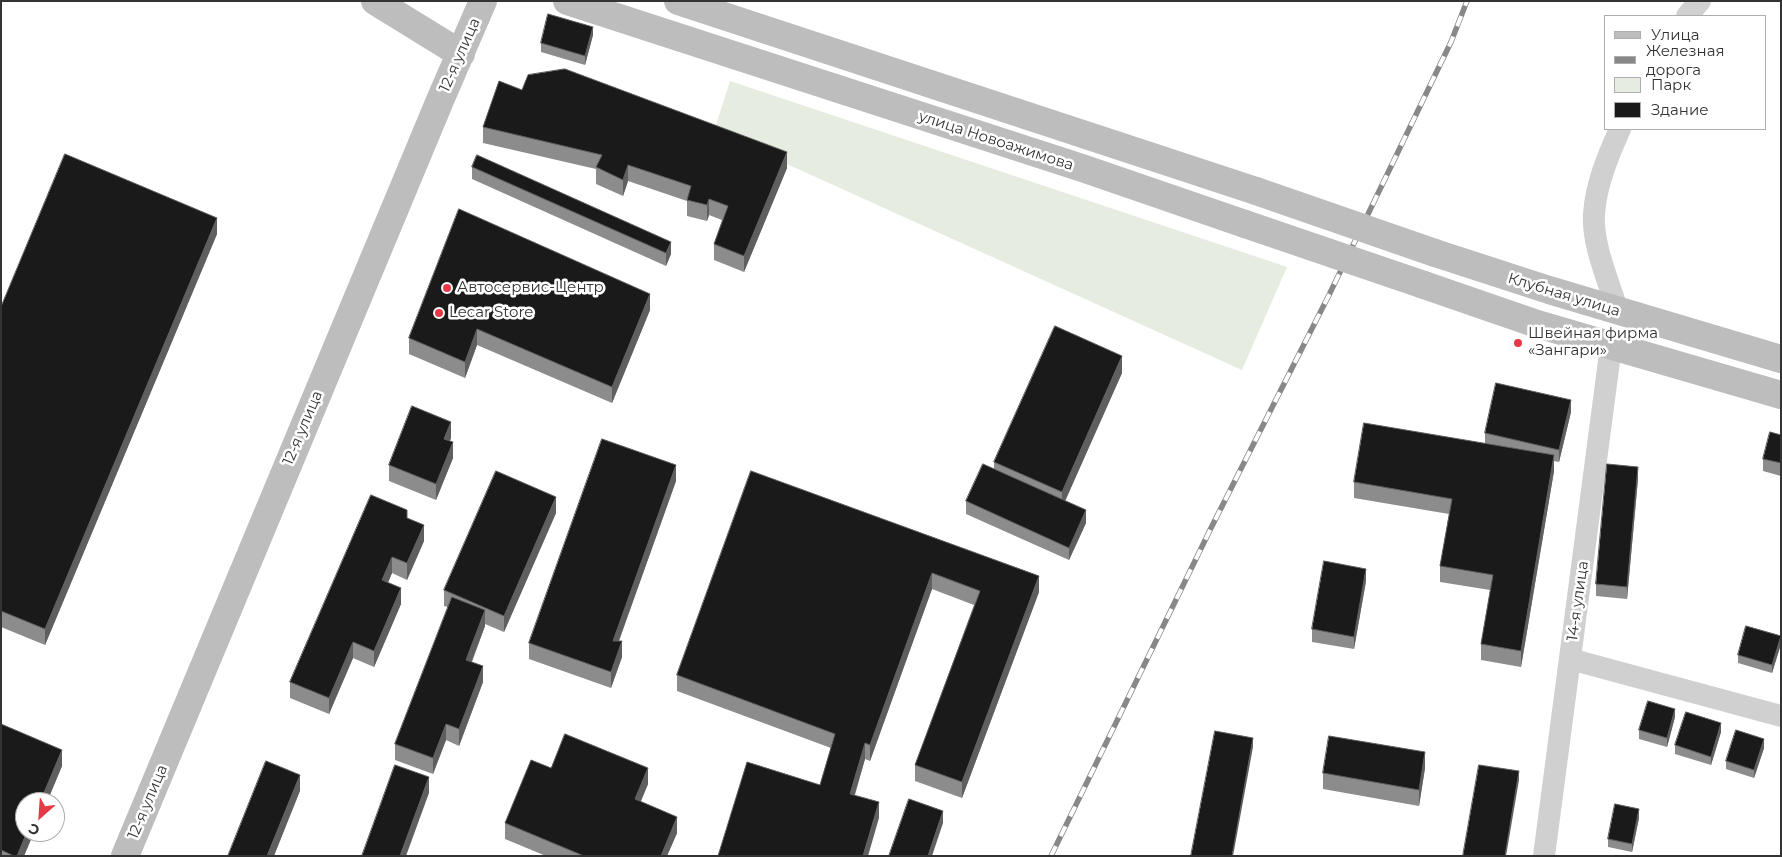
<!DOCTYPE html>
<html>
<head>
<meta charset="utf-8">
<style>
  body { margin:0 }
  #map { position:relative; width:1782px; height:857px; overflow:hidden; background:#fff; font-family:Montserrat,sans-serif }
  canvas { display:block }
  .frame { position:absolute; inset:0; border:2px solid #333; pointer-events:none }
  .legend { position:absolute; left:1604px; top:15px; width:162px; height:115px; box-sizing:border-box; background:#fff; border:1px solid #adadad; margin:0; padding:6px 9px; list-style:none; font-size:15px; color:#333 }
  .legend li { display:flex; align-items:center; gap:10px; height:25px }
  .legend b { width:25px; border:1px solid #adadad }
  .north { position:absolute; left:15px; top:792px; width:50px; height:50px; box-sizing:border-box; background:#fff; border:1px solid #adadad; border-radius:50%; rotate:206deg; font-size:14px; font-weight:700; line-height:20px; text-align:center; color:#333 }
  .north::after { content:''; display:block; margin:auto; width:18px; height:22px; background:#e63946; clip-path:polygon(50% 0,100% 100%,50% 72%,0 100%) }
</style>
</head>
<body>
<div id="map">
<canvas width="1782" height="857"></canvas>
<div class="frame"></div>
<ul class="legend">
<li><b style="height:6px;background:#bdbdbd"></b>Улица</li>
<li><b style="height:6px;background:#888"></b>Железная дорога</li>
<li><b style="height:14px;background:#e6ecdf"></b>Парк</li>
<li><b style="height:14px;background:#1a1a1a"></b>Здание</li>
</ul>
<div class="north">С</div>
</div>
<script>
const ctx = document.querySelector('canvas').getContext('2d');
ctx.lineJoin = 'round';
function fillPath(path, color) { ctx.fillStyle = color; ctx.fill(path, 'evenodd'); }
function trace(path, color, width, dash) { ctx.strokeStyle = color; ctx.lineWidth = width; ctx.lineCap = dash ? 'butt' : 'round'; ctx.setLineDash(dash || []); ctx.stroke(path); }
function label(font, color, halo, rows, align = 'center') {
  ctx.font = font + ' Montserrat,sans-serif'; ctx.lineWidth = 5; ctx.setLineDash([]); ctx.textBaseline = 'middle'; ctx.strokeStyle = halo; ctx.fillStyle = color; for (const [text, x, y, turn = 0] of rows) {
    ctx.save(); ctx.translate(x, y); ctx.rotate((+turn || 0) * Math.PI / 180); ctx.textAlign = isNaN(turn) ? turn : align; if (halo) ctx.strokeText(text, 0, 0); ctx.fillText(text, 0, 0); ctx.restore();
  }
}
fillPath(new Path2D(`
  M 730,81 L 1287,267 L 1242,370 L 714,131 Z`), '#e6ecdf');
trace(new Path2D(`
  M 1687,16 L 1700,1
  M 1618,312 C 1609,282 1592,245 1594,214 C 1596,184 1608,156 1620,129
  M 1570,659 L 1781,716
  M 1544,856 L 1611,346`), '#d0d0d0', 22);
trace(new Path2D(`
  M 375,1 L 461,54
  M 567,1 L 1082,168 L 1245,224
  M 678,1 L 1256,191
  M 1435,253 L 1549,290 L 1781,359
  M 1424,285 L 1537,324 L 1781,395
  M 125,856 L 441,98 L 483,1`), '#bdbdbd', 28);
const rail = new Path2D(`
  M 1051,856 L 1212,526 L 1329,295 L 1451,42 L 1467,1`);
trace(rail, '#888', 5.5);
trace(rail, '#fff', 4, [11]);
trace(new Path2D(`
  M 1256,191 L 1435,253
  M 1245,224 L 1424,285`), '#bdbdbd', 28);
fillPath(new Path2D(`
  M 593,35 L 585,65 L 541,52 L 541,43 Z
  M 522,90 L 787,168 L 744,272 L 714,260 L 714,244 L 722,220 L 709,215 L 707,221 L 687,216 L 687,201 L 628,181 L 623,196 L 596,184 L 596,169 L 483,143 L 483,127 Z
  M 472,167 L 671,254 L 666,266 L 472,179 Z
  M 459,209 L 650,310 L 612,403 L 477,345 L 465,378 L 409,354 L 409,338 Z
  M 217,234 L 45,645 L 1,627 L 1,307 Z
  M 1122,373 L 1065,501 L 1086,523 L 1069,560 L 966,514 L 966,501 L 994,469 L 994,462 Z
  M 1571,412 L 1559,462 L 1554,461 L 1554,471 L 1521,667 L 1481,660 L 1481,644 L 1490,590 L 1440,582 L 1440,566 L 1449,514 L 1354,498 L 1354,482 L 1485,443 L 1485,433 Z
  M 1781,435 L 1781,476 L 1763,471 L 1763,459 Z
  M 451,438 L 450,441 L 453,458 L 436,500 L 389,481 L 389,465 Z
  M 751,471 L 1039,592 L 962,798 L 915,781 L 915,765 L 974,605 L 932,589 L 870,761 L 865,759 L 855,795 L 879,818 L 820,785 L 831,748 L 677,691 L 677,675 Z
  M 1638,479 L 1627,599 L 1596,596 L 1596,584 Z
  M 676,481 L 619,641 L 622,657 L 611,688 L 529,659 L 529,643 Z
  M 556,513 L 504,632 L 485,624 L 485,626 L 472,662 L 483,682 L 459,746 L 446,740 L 433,774 L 395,760 L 395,744 L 448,607 L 444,606 L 444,590 Z
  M 407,518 L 424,541 L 407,580 L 392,573 L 388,583 L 401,604 L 374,667 L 353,658 L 329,714 L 290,698 L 290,682 Z
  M 1366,581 L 1354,649 L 1312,642 L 1312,629 Z
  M 1781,644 L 1772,673 L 1738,663 L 1738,655 Z
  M 1675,717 L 1667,747 L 1639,739 L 1639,730 Z
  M 1,724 L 62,766 L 24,856 L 1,856 Z
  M 1721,732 L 1711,765 L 1675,754 L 1675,745 Z
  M 1764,748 L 1754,778 L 1726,769 L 1726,761 Z
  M 551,768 L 648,784 L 641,801 L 677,833 L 667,856 L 546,856 L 505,839 L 505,823 Z
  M 1425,768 L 1419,806 L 1323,789 L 1323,773 Z
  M 1639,818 L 1632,852 L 1608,847 L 1608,839 Z`), '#8c8c8c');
fillPath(new Path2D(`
  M 593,27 L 593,35 L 585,65 L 585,56 Z
  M 787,152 L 787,168 L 744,272 L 744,256 Z
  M 628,165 L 628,181 L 623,196 L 623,180 Z
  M 709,199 L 709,215 L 707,221 L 707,205 Z
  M 217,218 L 217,234 L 45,645 L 45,629 Z
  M 671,242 L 671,254 L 666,266 L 666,253 Z
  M 650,294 L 650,310 L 612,403 L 612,387 Z
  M 477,329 L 477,345 L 465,378 L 465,362 Z
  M 1122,356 L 1122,373 L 1062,508 L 1062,492 Z
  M 1571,400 L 1571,412 L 1559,462 L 1559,450 Z
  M 451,422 L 451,438 L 444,455 L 444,439 Z
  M 453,442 L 453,458 L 436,500 L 436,484 Z
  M 1554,455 L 1554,471 L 1521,667 L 1521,651 Z
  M 676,465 L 676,481 L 613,657 L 613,641 Z
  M 1638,467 L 1638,479 L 1627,599 L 1627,587 Z
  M 556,497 L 556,513 L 504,632 L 504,616 Z
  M 1086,510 L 1086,523 L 1069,560 L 1069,548 Z
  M 424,525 L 424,541 L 407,580 L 407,563 Z
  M 392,557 L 392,573 L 382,596 L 382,580 Z
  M 1366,569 L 1366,581 L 1354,649 L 1354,637 Z
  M 932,573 L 932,589 L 870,761 L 870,745 Z
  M 1039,576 L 1039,592 L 962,798 L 962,782 Z
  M 401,588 L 401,604 L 374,667 L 374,651 Z
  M 485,610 L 485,626 L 466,676 L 466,660 Z
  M 1781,636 L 1781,644 L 1772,673 L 1772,665 Z
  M 622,641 L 622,657 L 611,688 L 611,672 Z
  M 353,642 L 353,658 L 329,714 L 329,698 Z
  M 483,666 L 483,682 L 459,746 L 459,729 Z
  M 1675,709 L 1675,717 L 1667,747 L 1667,738 Z
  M 1721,723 L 1721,732 L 1711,765 L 1711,757 Z
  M 446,724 L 446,740 L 433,774 L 433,758 Z
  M 1253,738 L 1253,747 L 1233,856 L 1232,856 Z
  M 1764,739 L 1764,748 L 1754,778 L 1754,770 Z
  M 865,743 L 865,759 L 850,810 L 850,794 Z
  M 62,750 L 62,766 L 47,802 L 40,802 Z
  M 1425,752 L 1425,768 L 1419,806 L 1419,790 Z
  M 648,768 L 648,784 L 635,815 L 635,799 Z
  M 1519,771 L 1519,780 L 1506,856 L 1505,856 Z
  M 300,775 L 300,791 L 274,856 L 267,856 Z
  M 429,777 L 429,793 L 406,856 L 400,856 Z
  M 879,802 L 879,818 L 868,856 L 863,856 Z
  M 1639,809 L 1639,818 L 1632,852 L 1632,844 Z
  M 943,811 L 943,823 L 932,856 L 928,856 Z
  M 677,817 L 677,833 L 667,856 L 661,856 Z
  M 27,832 L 34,832 L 24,856 L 17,856 Z`), '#5f5f5f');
const building = new Path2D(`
  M 548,14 L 593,27 L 585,56 L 541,43 Z
  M 565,69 L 787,152 L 744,256 L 714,244 L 728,206 L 709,199 L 707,205 L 687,200 L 691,186 L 628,165 L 623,180 L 596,167 L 602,155 L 483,127 L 499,81 L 522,90 L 528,75 Z
  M 65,154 L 217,218 L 45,629 L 1,611 L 1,307 Z
  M 477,155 L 671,242 L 666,253 L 472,167 Z
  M 459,209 L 650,294 L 612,387 L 477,329 L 465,362 L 409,338 Z
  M 1055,326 L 1122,356 L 1062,492 L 994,462 Z
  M 1496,383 L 1571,400 L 1559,450 L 1485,433 Z
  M 412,406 L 451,422 L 444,439 L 453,442 L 436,484 L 389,465 Z
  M 1364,423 L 1554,455 L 1521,651 L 1481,644 L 1493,575 L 1440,566 L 1452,499 L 1354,482 Z
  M 1770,432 L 1781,435 L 1781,463 L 1763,459 Z
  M 602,439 L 676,465 L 613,641 L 622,641 L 611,672 L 529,643 Z
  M 983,464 L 1086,510 L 1069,548 L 966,501 Z
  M 1607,464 L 1638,467 L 1627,587 L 1596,584 Z
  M 496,471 L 556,497 L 504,616 L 444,590 Z
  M 751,471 L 1039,576 L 962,782 L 915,765 L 980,591 L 932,573 L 870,745 L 865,743 L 850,794 L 879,802 L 863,856 L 718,856 L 747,762 L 820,785 L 835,734 L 677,675 Z
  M 371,495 L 407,510 L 407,518 L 424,525 L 407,563 L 392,557 L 382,580 L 401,588 L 374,651 L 353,642 L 329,698 L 290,682 Z
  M 1324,561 L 1366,569 L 1354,637 L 1312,629 Z
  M 452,597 L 485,610 L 466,660 L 483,666 L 459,729 L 446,724 L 433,758 L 395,744 Z
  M 1746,626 L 1781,636 L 1772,665 L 1738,655 Z
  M 1648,701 L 1675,709 L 1667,738 L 1639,730 Z
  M 1686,712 L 1721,723 L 1711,757 L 1675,745 Z
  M 1,724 L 62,750 L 40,802 L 25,802 L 25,832 L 27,832 L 17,856 L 14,856 L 1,850 Z
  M 1736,730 L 1764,739 L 1754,770 L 1726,761 Z
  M 1215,731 L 1253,738 L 1232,856 L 1191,856 Z
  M 565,734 L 648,768 L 635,799 L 677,817 L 661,856 L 584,856 L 505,823 L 531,760 L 551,768 Z
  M 1329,736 L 1425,752 L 1419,790 L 1323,773 Z
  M 266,761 L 300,775 L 267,856 L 228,856 Z
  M 395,765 L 429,777 L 400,856 L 362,856 Z
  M 1479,765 L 1519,771 L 1505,856 L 1463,856 Z
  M 909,799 L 943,811 L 928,856 L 889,856 Z
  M 1615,804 L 1639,809 L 1632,844 L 1608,839 Z`);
fillPath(building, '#1a1a1a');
trace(building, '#5f5f5f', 1);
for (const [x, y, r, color] of [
  [447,288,5,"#e63946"],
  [439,313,5,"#e63946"],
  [1518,343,5,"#e63946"]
]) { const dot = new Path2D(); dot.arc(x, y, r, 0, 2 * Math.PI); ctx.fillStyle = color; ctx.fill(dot); trace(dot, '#fff', 2); }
label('15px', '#333', '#fff', [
  ["12-я улица",460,55,-66],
  ["улица Новоажимова",996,141,18],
  ["Клубная улица",1564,295,17],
  ["12-я улица",303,428,-67],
  ["14-я улица",1578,601,-82],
  ["12-я улица",148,802,-67]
]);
label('15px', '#333', '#fff', [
  ["Автосервис-Центр",457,288],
  ["Lecar Store",449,313],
  ["Швейная фирма",1528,334],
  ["«Зангари»",1528,351]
], 'left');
</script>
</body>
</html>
